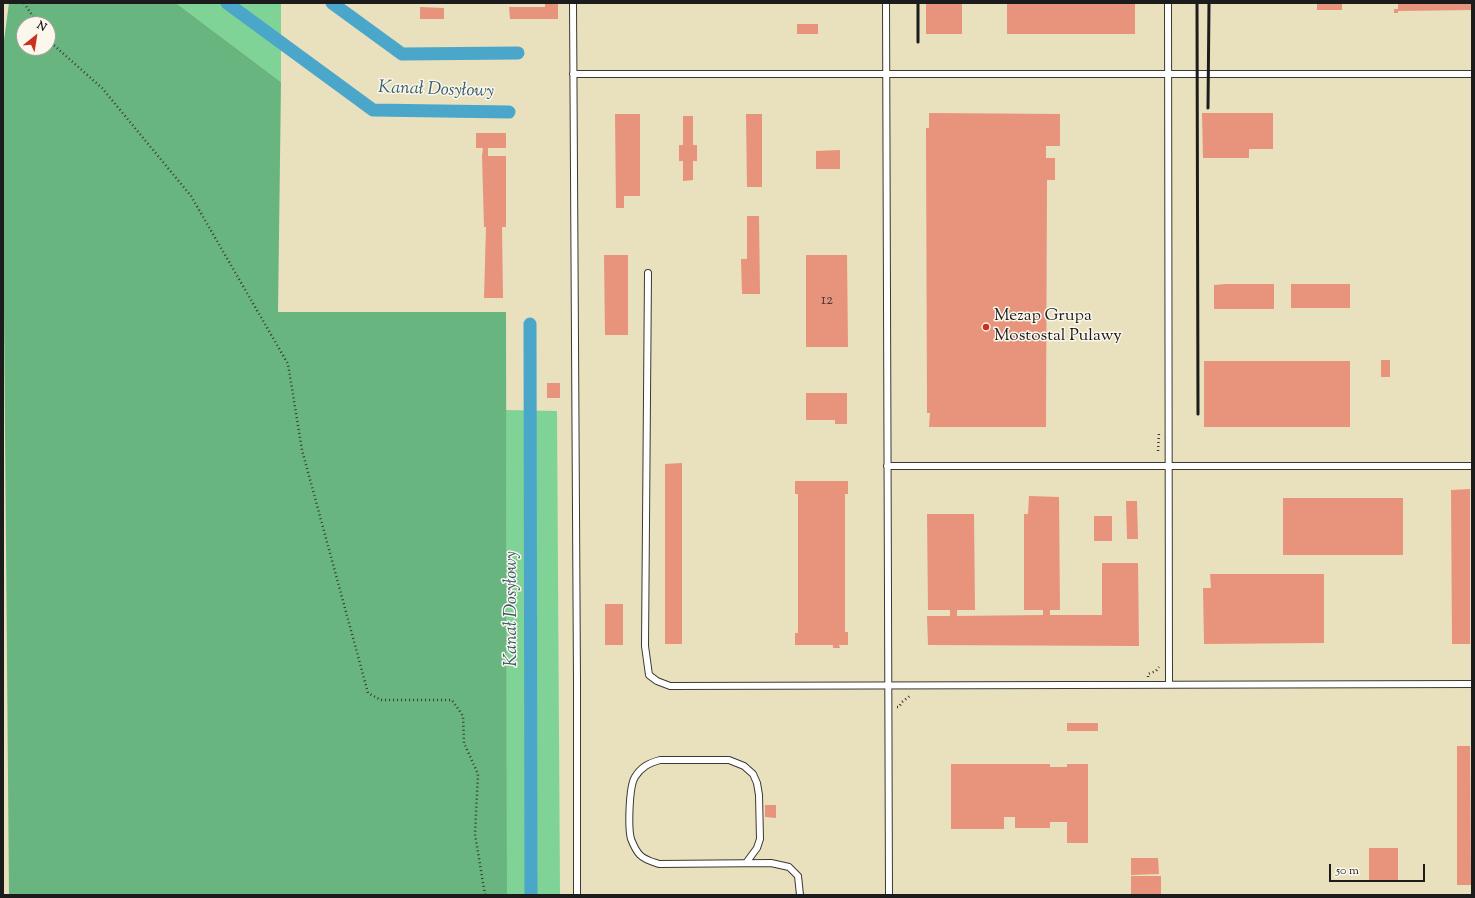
<!DOCTYPE html>
<html>
<head>
<meta charset="utf-8">
<style>
  body { margin:0 }
  #map { position:relative; width:1475px; height:898px; overflow:hidden; background:#e9e0bd; font-family:"Sorts Mill Goudy",serif }
  canvas { display:block }
  .frame { position:absolute; inset:0; border:4px solid #1c1c1c; pointer-events:none }
  .north { position:absolute; left:16px; top:16px; width:40px; height:40px; box-sizing:border-box; background:#fbf7ec; border:1px solid #a29f99; border-radius:50%; rotate:30deg; font-size:11px; font-weight:700; line-height:16px; text-align:center; color:#1c1c1c }
  .north::after { content:''; display:block; margin:auto; width:14px; height:18px; background:#c8321e; clip-path:polygon(50% 0,100% 100%,50% 72%,0 100%) }
  .scale { position:absolute; left:1329px; top:864px; width:96px; height:18px; box-sizing:border-box; border:2px solid #1c1c1c; border-top:0; padding-left:5px; font-size:12px; line-height:14px; white-space:nowrap; color:#1c1c1c; -webkit-text-stroke:3px #fbf7ec; paint-order:stroke }
</style>
</head>
<body>
<div id="map">
<canvas width="1475" height="898"></canvas>
<div class="frame"></div>
<div class="north">N</div>
<div class="scale">50 m</div>
</div>
<script>
const ctx = document.querySelector('canvas').getContext('2d');
ctx.lineJoin = 'round';
function fillPath(path, color) { ctx.fillStyle = color; ctx.fill(path, 'evenodd'); }
function trace(path, color, width, dash) { ctx.strokeStyle = color; ctx.lineWidth = width; ctx.lineCap = dash ? 'butt' : 'round'; ctx.setLineDash(dash || []); ctx.stroke(path); }
function label(font, color, halo, rows, align = 'center') {
  ctx.font = font + ' "Sorts Mill Goudy",serif'; ctx.lineWidth = 3; ctx.setLineDash([]); ctx.textBaseline = 'middle'; ctx.strokeStyle = halo; ctx.fillStyle = color; for (const [text, x, y, turn = 0] of rows) {
    ctx.save(); ctx.translate(x, y); ctx.rotate((+turn || 0) * Math.PI / 180); ctx.textAlign = isNaN(turn) ? turn : align; if (halo) ctx.strokeText(text, 0, 0); ctx.fillText(text, 0, 0); ctx.restore();
  }
}
fillPath(new Path2D(`
  M 176,3 L 281,3 L 281,82 Z
  M 506,410 L 557,411 L 560,895 L 507,895 Z`), '#80d396');
fillPath(new Path2D(`
  M 9,3 L 176,3 L 281,82 L 278,312 L 506,312 L 507,895 L 9,895 L 3,195 L 3,48 ZM 24,24 L 48,24 L 48,48 L 24,48 Z`), '#68b57f');
trace(new Path2D(`
  M 227,3 L 373,110 L 509,112
  M 332,3 L 402,54 L 518,53
  M 530,324 L 531,895`), '#4aa7c9', 13);
fillPath(new Path2D(`
  M 545,3 L 558,3 L 558,19 L 510,19 L 509,7 L 545,7 Z
  M 926,3 L 962,3 L 962,34 L 926,34 Z
  M 1007,3 L 1135,3 L 1135,34 L 1007,34 Z
  M 1317,3 L 1342,3 L 1342,10 L 1317,10 Z
  M 1398,3 L 1472,3 L 1472,10 L 1398,11 L 1398,13 L 1394,13 L 1394,9 L 1398,9 Z
  M 420,7 L 444,8 L 444,19 L 420,19 Z
  M 797,24 L 818,24 L 818,34 L 797,34 Z
  M 929,113 L 1060,114 L 1060,146 L 1046,146 L 1046,158 L 1055,158 L 1055,180 L 1047,180 L 1046,427 L 929,427 L 930,413 L 927,413 L 926,128 L 929,128 Z
  M 1202,113 L 1273,113 L 1273,149 L 1249,149 L 1249,158 L 1203,158 Z
  M 615,114 L 640,114 L 640,196 L 624,196 L 624,208 L 616,208 Z
  M 746,114 L 762,114 L 762,187 L 747,187 Z
  M 683,116 L 693,116 L 693,145 L 697,145 L 697,161 L 693,161 L 693,180 L 683,181 L 683,161 L 679,161 L 679,145 L 683,145 Z
  M 476,133 L 506,133 L 506,148 L 488,148 L 488,156 L 506,156 L 506,227 L 502,227 L 503,298 L 484,298 L 486,227 L 484,227 L 482,156 L 483,148 L 476,148 Z
  M 840,150 L 840,169 L 816,169 L 816,151 Z
  M 747,216 L 759,216 L 760,294 L 742,294 L 741,259 L 747,259 Z
  M 604,255 L 628,255 L 628,335 L 605,335 Z
  M 806,255 L 847,255 L 848,347 L 806,347 Z
  M 1226,284 L 1274,284 L 1274,309 L 1214,309 L 1214,285 Z
  M 1291,284 L 1350,284 L 1350,308 L 1291,308 Z
  M 1381,360 L 1390,360 L 1390,377 L 1381,377 Z
  M 1204,361 L 1350,361 L 1350,427 L 1204,427 Z
  M 547,383 L 560,383 L 560,398 L 547,398 Z
  M 806,393 L 847,393 L 847,424 L 835,424 L 835,420 L 806,420 Z
  M 682,463 L 682,644 L 665,644 L 665,464 Z
  M 795,481 L 848,481 L 848,494 L 845,494 L 845,632 L 848,632 L 848,645 L 839,645 L 840,648 L 833,648 L 833,645 L 795,645 L 795,633 L 798,633 L 798,494 L 795,494 Z
  M 1470,489 L 1470,644 L 1452,644 L 1451,490 Z
  M 1029,496 L 1059,497 L 1060,610 L 1050,610 L 1050,615 L 1102,615 L 1102,563 L 1138,563 L 1139,646 L 928,645 L 927,616 L 950,616 L 950,610 L 928,610 L 927,514 L 974,514 L 975,610 L 957,610 L 957,616 L 1043,615 L 1043,610 L 1024,610 L 1024,514 L 1028,514 Z
  M 1283,498 L 1403,498 L 1403,555 L 1283,555 Z
  M 1126,501 L 1137,501 L 1138,539 L 1127,539 Z
  M 1094,516 L 1112,516 L 1112,541 L 1094,541 Z
  M 1210,574 L 1324,574 L 1324,643 L 1204,644 L 1203,588 L 1211,588 Z
  M 605,604 L 623,604 L 623,645 L 605,645 Z
  M 1067,723 L 1098,723 L 1098,731 L 1067,731 Z
  M 1457,746 L 1470,746 L 1471,885 L 1457,885 Z
  M 951,764 L 1050,764 L 1050,767 L 1067,767 L 1067,764 L 1088,764 L 1088,843 L 1067,843 L 1067,822 L 1050,822 L 1050,828 L 1015,828 L 1015,817 L 1004,817 L 1004,829 L 951,829 Z
  M 765,805 L 776,805 L 776,818 L 765,817 Z
  M 1369,848 L 1398,848 L 1398,880 L 1369,880 Z
  M 1131,858 L 1158,858 L 1159,874 L 1131,875 Z
  M 1131,876 L 1161,876 L 1161,895 L 1131,895 Z`), '#e8937c');
const service = new Path2D(`
  M 573,3 L 577,681 L 577,895
  M 886,3 L 889,895
  M 1168,3 L 1169,684
  M 573,74 L 1472,74
  M 648,273 L 645,646 L 649,675 L 657,681 L 670,686 L 1472,684
  M 887,466 L 1472,466
  M 746,863 L 757,848 L 760,839 L 759,795 L 757,783 L 753,774 L 744,766 L 729,760 L 660,760 C 649,763 641,767 635,777 C 629,786 628,828 631,839 C 633,844 636,851 640,855 C 645,860 653,862 659,864 L 771,863 L 789,867 L 798,876 L 800,895`);
trace(service, '#3b3934', 8);
trace(new Path2D(`
  M 24,3 L 38,24
  M 48,40 L 102,88 L 191,196 L 288,364 L 302,450 L 368,693 L 381,700 L 452,700 L 463,716 L 464,743 L 478,774 L 475,834 L 485,895
  M 1158,451 L 1159,432
  M 1148,677 L 1148,674 L 1156,671 L 1159,667
  M 897,707 L 899,707 L 902,702 L 911,695`), '#3b3934', 2.5, [1, 3]);
trace(service, '#fff', 6);
trace(new Path2D(`
  M 918,3 L 918,42
  M 1197,3 L 1198,414
  M 1208,108 L 1209,3`), '#1c1c1c', 3);
for (const [x, y, r, color] of [
  [986,327,4,"#c8321e"]
]) { const dot = new Path2D(); dot.arc(x, y, r, 0, 2 * Math.PI); ctx.fillStyle = color; ctx.fill(dot); trace(dot, '#fbf7ec', 1.5); }
label('15px', '#4f3a34', null, [
  ["12",827,301]
]);
label('17px', '#1c1c1c', '#fbf7ec', [
  ["Mezap Grupa",994,317],
  ["Mostostal Pulawy",994,337]
], 'left');
label('italic 18px', '#315b6a', '#fbf7ec', [
  ["Kanał Dosyłowy",436,91,2],
  ["Kanał Dosyłowy",513,609,-90]
]);
</script>
</body>
</html>
